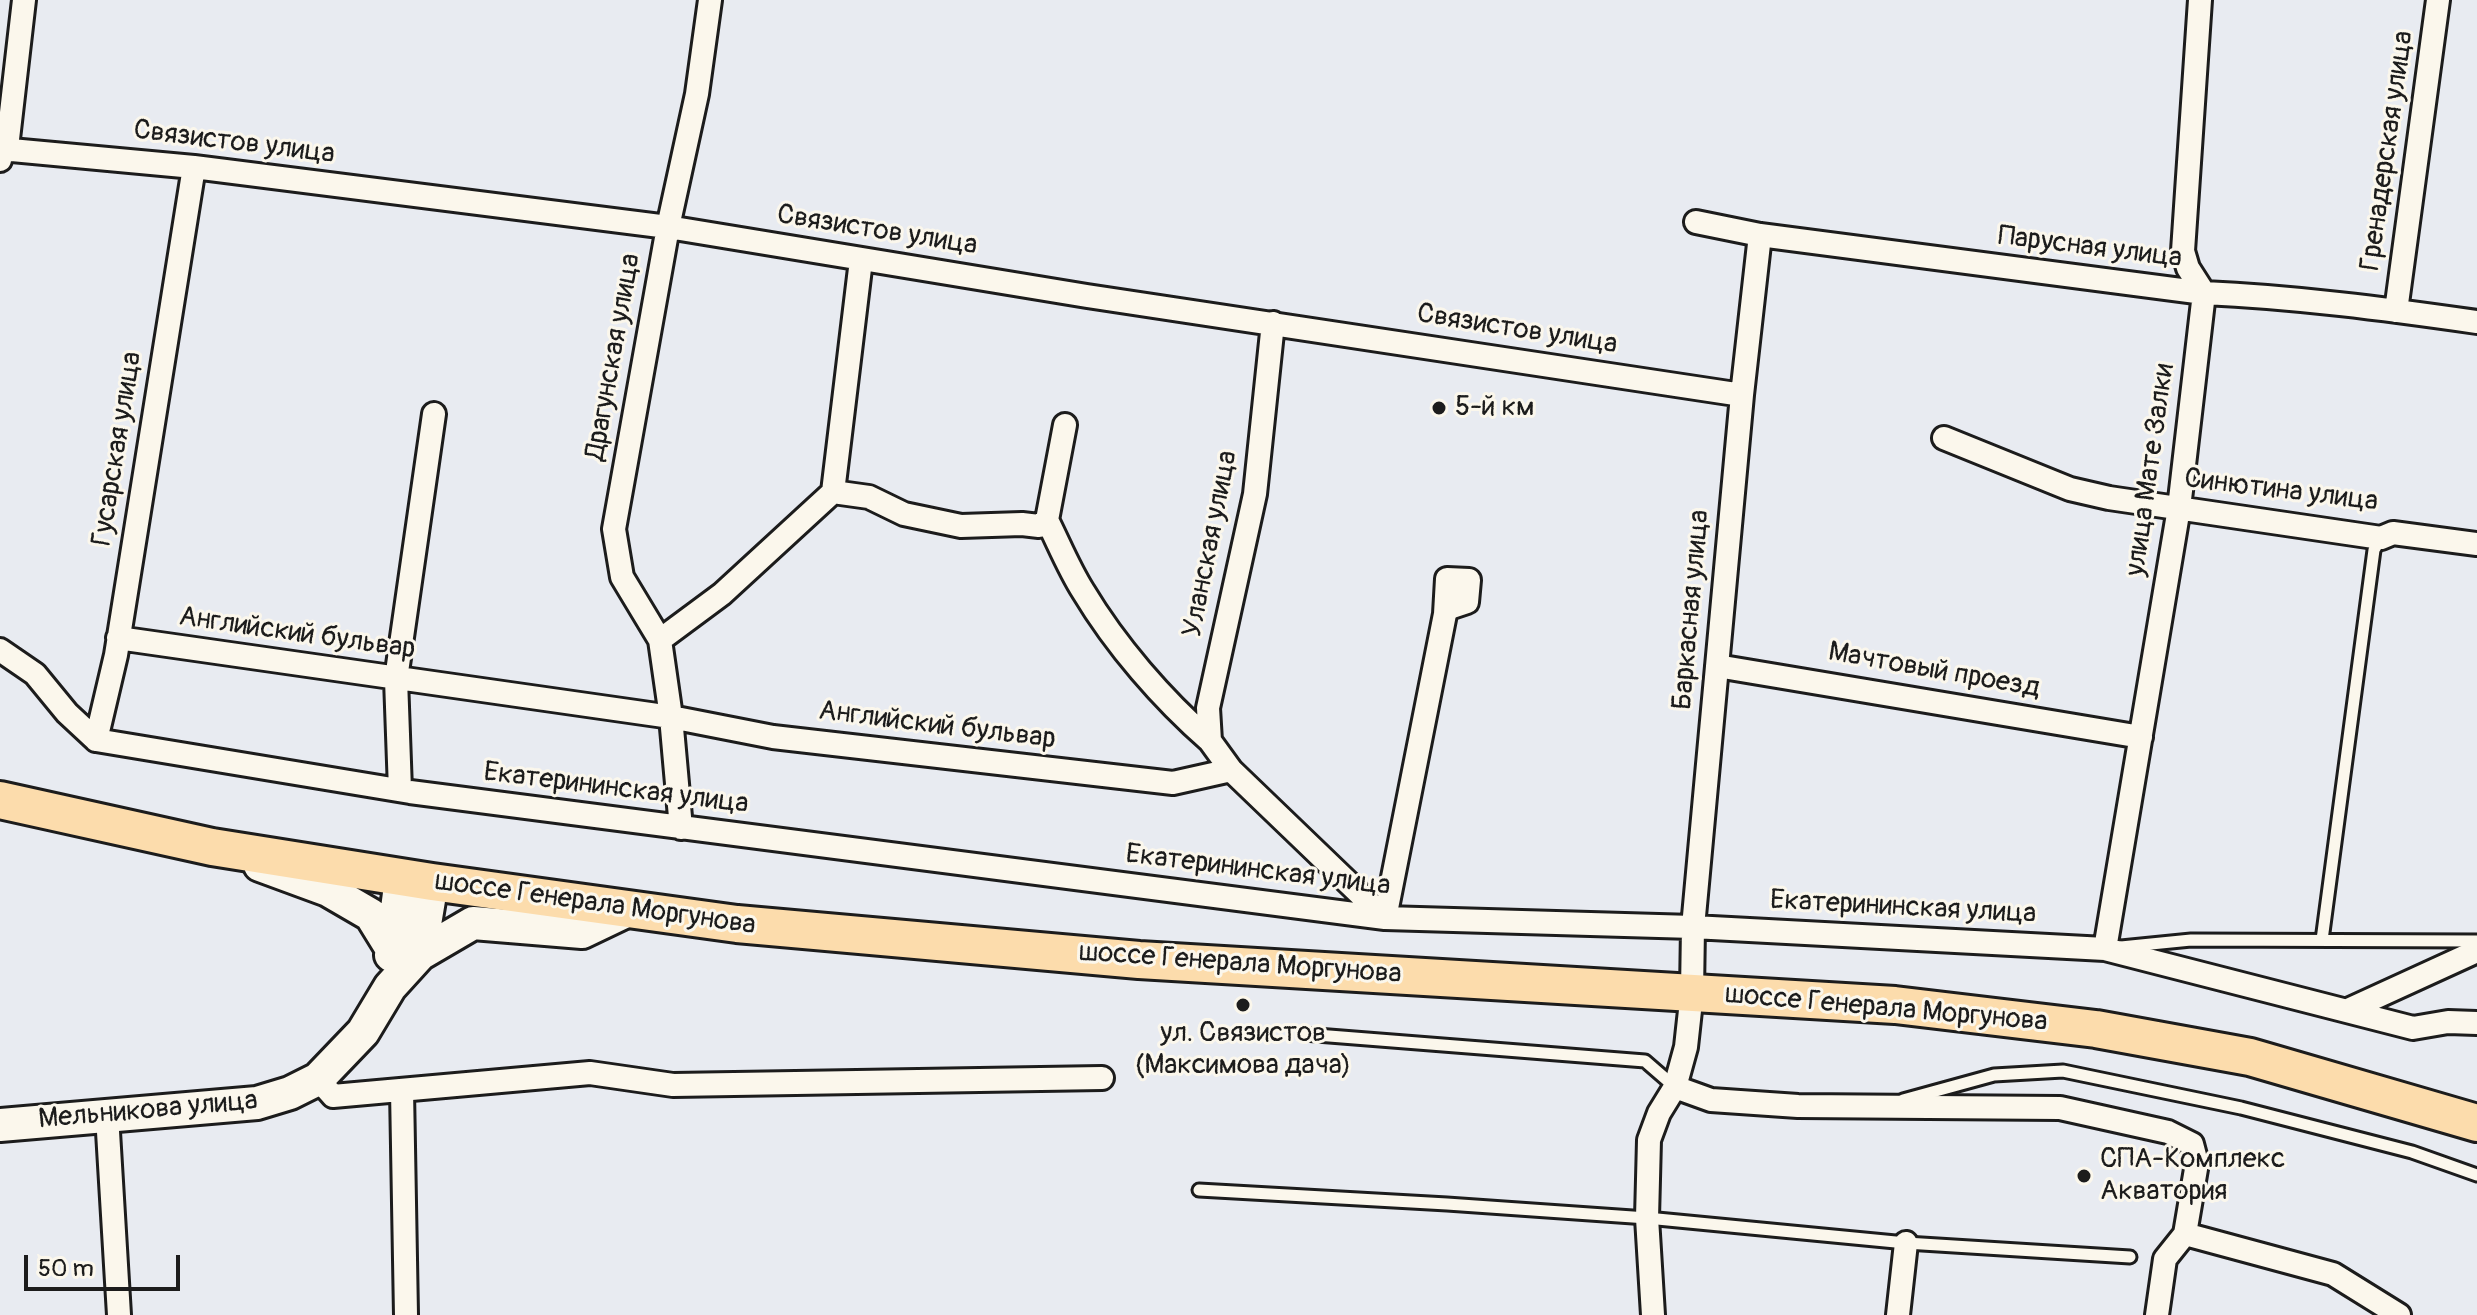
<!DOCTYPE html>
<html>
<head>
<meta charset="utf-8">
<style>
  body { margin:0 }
  #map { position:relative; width:2477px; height:1315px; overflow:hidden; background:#e8ebf1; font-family:Pangolin,sans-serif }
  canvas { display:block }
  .scale { position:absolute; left:24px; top:1255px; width:156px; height:36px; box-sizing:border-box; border:4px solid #1c1c1c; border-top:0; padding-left:10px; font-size:24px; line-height:28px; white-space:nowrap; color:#1c1c1c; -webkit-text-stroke:6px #fbf7ec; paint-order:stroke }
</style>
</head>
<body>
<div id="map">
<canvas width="2477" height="1315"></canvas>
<div class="scale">50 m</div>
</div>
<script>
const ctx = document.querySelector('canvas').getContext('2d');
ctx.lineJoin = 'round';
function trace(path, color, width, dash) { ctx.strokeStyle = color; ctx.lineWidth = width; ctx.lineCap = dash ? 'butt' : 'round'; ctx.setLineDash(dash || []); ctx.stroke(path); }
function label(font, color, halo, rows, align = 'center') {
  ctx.font = font + ' Pangolin,sans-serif'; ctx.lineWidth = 6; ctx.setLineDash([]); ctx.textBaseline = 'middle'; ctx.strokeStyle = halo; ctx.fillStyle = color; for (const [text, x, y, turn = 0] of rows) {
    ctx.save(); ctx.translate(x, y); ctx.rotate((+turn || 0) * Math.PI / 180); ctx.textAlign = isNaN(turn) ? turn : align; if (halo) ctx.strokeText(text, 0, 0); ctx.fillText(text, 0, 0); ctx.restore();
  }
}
const lane = new Path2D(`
  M 2322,940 L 2374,550 L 2381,538
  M 2121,947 L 2191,940 L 2477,941
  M 1304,1034 L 1645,1061 L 1675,1087
  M 1903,1100 L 1994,1075 L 2063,1071 L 2241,1108 L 2412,1152 L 2477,1175
  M 1199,1190 L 1447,1204 L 1647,1218 L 1906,1243 L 2130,1257`);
const street = new Path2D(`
  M 0,149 L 194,167 L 668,227 L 1087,296 L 1742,395
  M 0,160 L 2,149 L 8,139 L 24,0
  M 1696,222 L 1760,235 L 2204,293 C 2295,297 2386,309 2477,322
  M 2396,311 L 2438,0
  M 1273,323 L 1255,494 L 1208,708 L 1210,741 L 1231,770 L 1385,918
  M 1944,438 L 2070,489 L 2109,498 L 2381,538 L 2393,533 L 2477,544
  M 833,492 L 861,260
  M 1047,520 L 1065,425
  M 118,638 L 671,717 L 773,737 L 1173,783 L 1231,770
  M 660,640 L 722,594 L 833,492 L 869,497 L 904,514 L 961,526 L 1022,524 L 1039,526 L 1047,520 C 1059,544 1069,569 1083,591 C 1116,646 1162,699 1210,741
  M 0,650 L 35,674 L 67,713 L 96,740
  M 1717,666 L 2141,737
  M 96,740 L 410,792 L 1385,918 L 1693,927 L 2105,949 L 2413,1028 L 2448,1022 L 2477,1023
  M 96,740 L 116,655 L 194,167
  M 400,790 L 396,679 L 434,414
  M 681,828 L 671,717 L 660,640 L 622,577 L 614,529 L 668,227 L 697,94 L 710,0
  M 1385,918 L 1445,614 L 1447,579 L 1469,580 L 1467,602 L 1449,608 L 1445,614
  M 2105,949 L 2179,508 L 2204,293 L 2188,268 L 2183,251 L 2200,0
  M 2348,1010 L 2477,951
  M 318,1079 L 333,1096 L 590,1073 L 673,1085 L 1102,1078
  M 1675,1087 L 1711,1100 L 1798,1106 L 2060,1108 L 2168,1132 L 2192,1144 L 2197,1163 L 2185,1234 L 2165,1259 L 2157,1315
  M 402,1090 L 406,1315
  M 107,1115 L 119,1315
  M 2185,1234 L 2333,1274 L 2399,1315
  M 1653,1315 L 1647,1218 L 1649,1140 L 1659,1113 L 1675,1087 L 1686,1047 L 1692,992 L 1693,927 L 1742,395 L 1760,235
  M 1898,1315 L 1906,1243`);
const secondary = new Path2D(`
  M 260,865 L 328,890 L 371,915 L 392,949
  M 420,954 L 432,882
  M 391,955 L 401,878
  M 0,1125 L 257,1103 L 290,1093 L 318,1079 L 363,1032 L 390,987 L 420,954 L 473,923 L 582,932 L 628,910`);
const primary = new Path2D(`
  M 0,800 L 212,847 L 432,882 L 737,924 L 1139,960 L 1895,1005 L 2096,1029 L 2250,1057 L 2477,1123`);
trace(lane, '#1c1c1c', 17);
trace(street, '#1c1c1c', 28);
trace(secondary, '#1c1c1c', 38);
trace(primary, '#1c1c1c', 42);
trace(lane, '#fbf7ec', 11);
trace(street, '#fbf7ec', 22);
trace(secondary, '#fbf7ec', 32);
trace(primary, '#fcdcac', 36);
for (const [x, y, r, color] of [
  [1439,408,8,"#1c1c1c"],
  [1243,1005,8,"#1c1c1c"],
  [2084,1176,8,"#1c1c1c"]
]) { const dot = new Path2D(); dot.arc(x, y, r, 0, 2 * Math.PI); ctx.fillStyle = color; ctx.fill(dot); trace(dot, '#fbf7ec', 3); }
label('28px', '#1c1c1c', '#fbf7ec', [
  ["Связистов улица",234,143,7],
  ["Гренадерская улица",2388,151,-82],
  ["Связистов улица",877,231,9],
  ["Парусная улица",2090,248,7],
  ["Связистов улица",1517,330,9],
  ["Драгунская улица",614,357,-80],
  ["Гусарская улица",118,449,-81],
  ["улица Мате Залки",2151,470,-82],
  ["Синютина улица",2281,491,7],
  ["Уланская улица",1211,544,-79],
  ["Баркасная улица",1692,610,-85],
  ["Английский бульвар",297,634,8],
  ["Мачтовый проезд",1934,671,10],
  ["Английский бульвар",937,726,7],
  ["Екатерининская улица",616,789,7],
  ["Екатерининская улица",1258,871,7],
  ["шоссе Генерала Моргунова",595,904,8],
  ["Екатерининская улица",1903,908,3],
  ["шоссе Генерала Моргунова",1240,964,4],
  ["шоссе Генерала Моргунова",1886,1009,5],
  ["Мельникова улица",148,1111,-5]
]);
label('28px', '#1c1c1c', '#fbf7ec', [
  ["5-й км",1455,408],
  ["ул. Связистов",1243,1034,"center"],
  ["(Максимова дача)",1243,1066,"center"],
  ["СПА-Комплекс",2100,1160],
  ["Акватория",2100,1192]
], 'left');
</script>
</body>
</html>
